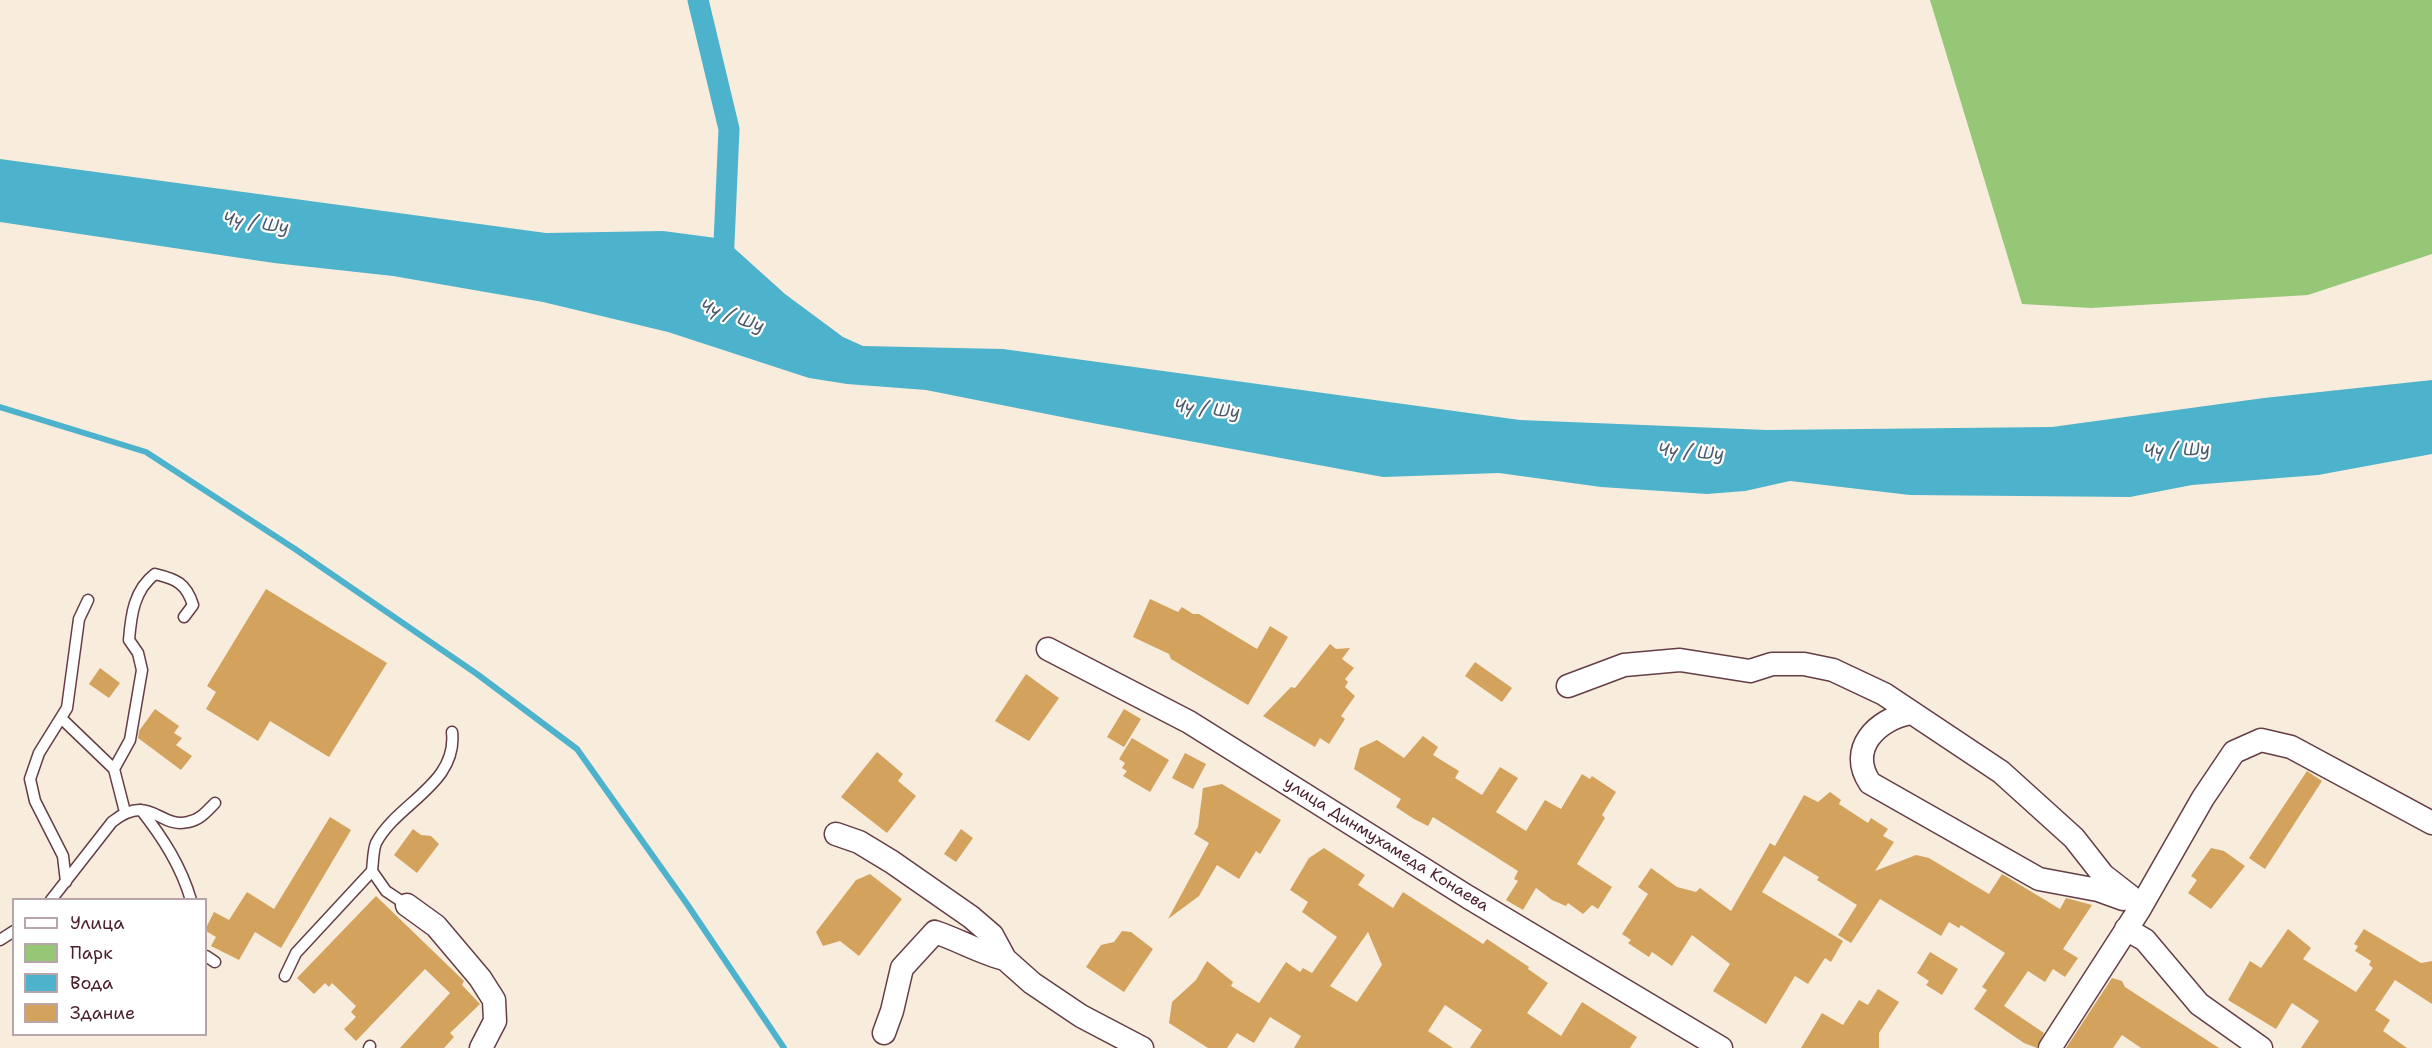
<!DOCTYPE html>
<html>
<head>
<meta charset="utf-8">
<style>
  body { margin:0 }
  #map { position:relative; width:2432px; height:1048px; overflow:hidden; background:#f8ecdc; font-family:"Shantell Sans",sans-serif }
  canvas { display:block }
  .legend { position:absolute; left:12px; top:898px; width:195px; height:138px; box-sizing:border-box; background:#fff; border:2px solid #b7a5aa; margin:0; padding:8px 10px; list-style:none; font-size:18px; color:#4a1f2b }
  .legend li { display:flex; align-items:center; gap:12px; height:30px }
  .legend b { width:30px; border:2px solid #b7a5aa }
</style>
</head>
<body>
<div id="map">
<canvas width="2432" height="1048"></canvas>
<ul class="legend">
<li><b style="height:8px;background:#fff"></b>Улица</li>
<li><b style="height:16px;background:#95c777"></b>Парк</li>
<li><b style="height:16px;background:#4db2cc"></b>Вода</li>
<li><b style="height:16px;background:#d3a35e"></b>Здание</li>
</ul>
</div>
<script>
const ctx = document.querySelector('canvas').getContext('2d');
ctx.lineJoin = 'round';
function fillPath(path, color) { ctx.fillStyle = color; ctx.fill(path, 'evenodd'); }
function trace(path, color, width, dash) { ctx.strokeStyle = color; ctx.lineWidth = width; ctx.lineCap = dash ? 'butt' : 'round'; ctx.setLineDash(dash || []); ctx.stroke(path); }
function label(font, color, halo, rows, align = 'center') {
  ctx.font = font + ' "Shantell Sans",sans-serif'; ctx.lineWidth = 4.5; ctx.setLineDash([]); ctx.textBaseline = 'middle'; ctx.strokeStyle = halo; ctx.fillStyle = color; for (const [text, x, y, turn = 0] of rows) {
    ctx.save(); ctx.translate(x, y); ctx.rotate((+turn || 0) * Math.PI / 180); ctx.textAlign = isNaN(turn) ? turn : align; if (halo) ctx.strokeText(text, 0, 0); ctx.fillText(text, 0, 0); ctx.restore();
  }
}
fillPath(new Path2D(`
  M 1930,0 L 2432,0 L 2432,254 L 2308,295 L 2091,308 L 2022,304 Z`), '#95c777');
fillPath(new Path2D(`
  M 0,159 L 546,233 L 663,231 L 724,239 L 785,294 L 843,337 L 863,346 L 1003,349 L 1520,420 L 1767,430 L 2052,427 L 2264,398 L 2432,380 L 2432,454 L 2318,475 L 2192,485 L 2130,497 L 1910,495 L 1790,481 L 1745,491 L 1707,494 L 1601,487 L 1499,473 L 1383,477 L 1087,422 L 926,390 L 847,384 L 809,378 L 668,332 L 543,302 L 393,276 L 274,263 L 0,222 Z`), '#4db2cc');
trace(new Path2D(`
  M 0,407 L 146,452 L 295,549 L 477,674 L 577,749 L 687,904 L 784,1048`), '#4db2cc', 6);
trace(new Path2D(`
  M 698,0 L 729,129 L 723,266`), '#4db2cc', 21);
fillPath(new Path2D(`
  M 266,589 L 387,663 L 329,757 L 270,721 L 258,741 L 206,709 L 216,692 L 207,686 Z
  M 1150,599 L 1178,612 L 1182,607 L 1193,614 L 1199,614 L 1257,649 L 1270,626 L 1288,637 L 1248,705 L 1171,659 L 1169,654 L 1133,637 Z
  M 1330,644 L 1336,649 L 1350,648 L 1342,659 L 1354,668 L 1345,679 L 1348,682 L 1345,687 L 1355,696 L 1341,716 L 1345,719 L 1329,744 L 1320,738 L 1315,747 L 1263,716 L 1291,687 L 1295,688 Z
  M 1475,662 L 1512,688 L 1502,702 L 1465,676 Z
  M 100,668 L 120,683 L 109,698 L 89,684 Z
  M 1026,674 L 1059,698 L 1029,741 L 995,721 Z
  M 155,709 L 179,726 L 174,733 L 182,738 L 176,745 L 192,756 L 181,770 L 138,738 L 139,731 Z
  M 1124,709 L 1141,719 L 1124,747 L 1107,737 Z
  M 1423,736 L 1438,747 L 1433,755 L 1459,771 L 1455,778 L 1482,795 L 1500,767 L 1518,778 L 1496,812 L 1526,831 L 1545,800 L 1561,809 L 1582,774 L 1590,779 L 1592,776 L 1616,792 L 1602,815 L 1605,818 L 1577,864 L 1612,887 L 1598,909 L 1592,905 L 1583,914 L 1568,903 L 1566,906 L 1552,900 L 1536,888 L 1523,910 L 1506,900 L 1518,881 L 1514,879 L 1518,871 L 1433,817 L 1428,826 L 1414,819 L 1396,807 L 1401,799 L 1354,769 L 1360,748 L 1377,740 L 1404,758 Z
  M 1132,738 L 1169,760 L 1150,792 L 1123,776 L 1127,771 L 1122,768 L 1125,763 L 1119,759 Z
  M 877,752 L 903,774 L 898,781 L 916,796 L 887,833 L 841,797 Z
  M 1185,753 L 1206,764 L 1193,789 L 1172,778 Z
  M 2307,771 L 2322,781 L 2265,869 L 2249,858 Z
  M 1222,784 L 1281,820 L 1260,854 L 1256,851 L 1239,879 L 1217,865 L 1199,896 L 1168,919 L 1209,843 L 1194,834 L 1198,827 L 1203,788 Z
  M 1830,792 L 1841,800 L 1839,804 L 1868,823 L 1871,818 L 1888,829 L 1883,836 L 1894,842 L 1875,871 L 1916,855 L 1929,858 L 1989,894 L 2002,874 L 2060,909 L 2066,898 L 2092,905 L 2063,949 L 2078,958 L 2065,977 L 2053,969 L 2045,982 L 2028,971 L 2004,1006 L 2044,1033 L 2037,1048 L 2024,1043 L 1974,1009 L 1987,990 L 1982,987 L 2005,953 L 1961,925 L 1959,928 L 1949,922 L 1941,936 L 1880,899 L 1851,943 L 1838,935 L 1857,905 L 1817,880 L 1819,877 L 1784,856 L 1762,892 L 1843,941 L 1831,962 L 1825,958 L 1808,984 L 1795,976 L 1766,1024 L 1713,991 L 1730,964 L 1692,935 L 1672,966 L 1652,952 L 1649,957 L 1628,943 L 1631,940 L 1622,934 L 1648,894 L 1638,887 L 1651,868 L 1677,887 L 1696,892 L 1700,888 L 1731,911 L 1770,843 L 1775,846 L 1804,795 L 1818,802 Z
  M 330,817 L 351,830 L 281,948 L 255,932 L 239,960 L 211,946 L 216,937 L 206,931 L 206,928 L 214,912 L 229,920 L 247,892 L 274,909 Z
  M 413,829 L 421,835 L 431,836 L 439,844 L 417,873 L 394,855 Z
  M 961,829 L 973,838 L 956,862 L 944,854 Z
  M 1324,848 L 1365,875 L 1358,885 L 1393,908 L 1403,892 L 1483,944 L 1487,939 L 1529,967 L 1528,969 L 1548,983 L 1527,1013 L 1561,1036 L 1582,1002 L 1637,1037 L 1630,1048 L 1470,1048 L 1482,1030 L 1445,1005 L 1428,1031 L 1453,1048 L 1294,1048 L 1301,1036 L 1270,1017 L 1254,1043 L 1237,1033 L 1227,1048 L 1208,1048 L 1169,1023 L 1172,1002 L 1196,980 L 1207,961 L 1233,982 L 1231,986 L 1259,1003 L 1286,962 L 1300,972 L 1303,968 L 1312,973 L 1337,937 L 1302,912 L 1308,902 L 1290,890 L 1309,858 ZM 1368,932 L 1382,965 L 1357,1002 L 1330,986 Z
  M 2211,848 L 2224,851 L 2245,866 L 2211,909 L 2188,893 L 2197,880 L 2191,876 Z
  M 870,874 L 902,899 L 859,956 L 840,941 L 823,946 L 816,932 L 856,880 Z
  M 376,896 L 464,981 L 462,985 L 480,1004 L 450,1033 L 454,1037 L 444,1048 L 400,1048 L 450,993 L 425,969 L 356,1041 L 344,1029 L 356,1017 L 351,1012 L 356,1006 L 332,983 L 329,987 L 325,983 L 314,994 L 297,978 Z
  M 2288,929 L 2311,948 L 2303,959 L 2356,992 L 2373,968 L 2369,965 L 2371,961 L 2355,951 L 2358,946 L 2354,944 L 2364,929 L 2421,963 L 2432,961 L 2432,1004 L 2395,980 L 2375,1010 L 2390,1020 L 2383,1031 L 2407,1048 L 2301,1048 L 2319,1021 L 2292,1003 L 2276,1029 L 2228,1000 L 2250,961 L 2261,968 Z
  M 1122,931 L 1131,932 L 1153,949 L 1124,992 L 1086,967 L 1101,945 L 1114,942 Z
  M 1930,952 L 1958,969 L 1942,995 L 1926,985 L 1929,981 L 1917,973 Z
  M 2112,978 L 2122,981 L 2125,987 L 2219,1048 L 2141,1048 L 2122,1035 L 2113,1048 L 2066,1048 Z
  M 1878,989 L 1899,1002 L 1879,1033 L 1879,1048 L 1801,1048 L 1822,1013 L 1843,1025 L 1859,1000 L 1868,1005 Z`), '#d3a35e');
const lane = new Path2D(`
  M 61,718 L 114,769 L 125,812
  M 114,769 L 130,740 L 142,670 L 138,653 L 129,640 C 131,615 134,590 155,574 C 176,579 186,583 193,605 L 184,617
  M 141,810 C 163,838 181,866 191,900
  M 66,882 L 63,856 L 35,801 L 30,779 L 39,753 L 67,708 L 79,619 L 88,600
  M 51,900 L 112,822 C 150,792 159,829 188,822 C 200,820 207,811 215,803
  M 407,905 L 386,891 L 372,871 C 373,863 373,850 376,843 C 397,803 458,784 452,732
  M 0,940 L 14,931
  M 206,956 L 215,962
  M 285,976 L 296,953 L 372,871
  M 369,1048 L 370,1046`);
const street = new Path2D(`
  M 1048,649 L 1189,722 L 1468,897 L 1721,1048
  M 1568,686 L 1624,665 L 1680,660 L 1750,671 L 1772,664 L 1804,664 L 1833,670 L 1884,694 L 2001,772 L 2074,838 L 2103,875 L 2130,896 L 2139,910
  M 1911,713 C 1877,719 1847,749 1870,783 L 2039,879 L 2098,890 L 2123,899
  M 836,834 L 859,842 L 892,862 L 971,917 L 992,935 L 1005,959 L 1032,983 L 1081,1016 L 1142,1048
  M 407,905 L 436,926 L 480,978 L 494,1000 L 495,1021 L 481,1048
  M 2126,929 L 2145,940 L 2199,1004 L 2261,1048
  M 884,1033 L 892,1011 L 902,968 L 935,932 C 959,940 981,953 1005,959
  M 2050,1048 L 2139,910 L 2203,798 L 2234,752 L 2261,740 L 2291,747 L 2432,823`);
trace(lane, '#643e46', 13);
trace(street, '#643e46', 25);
trace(lane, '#fff', 10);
trace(street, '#fff', 22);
label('16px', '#4a1f2b', '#fff', [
  ["улица Динмухамеда Конаева",1386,845,32]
]);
label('italic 18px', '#4b5a6b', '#fff', [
  ["Чү / Шу",256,224,8],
  ["Чү / Шу",732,317,19],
  ["Чү / Шу",1207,410,6],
  ["Чү / Шу",2177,451,-2],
  ["Чү / Шу",1691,453,4]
]);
</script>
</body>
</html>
